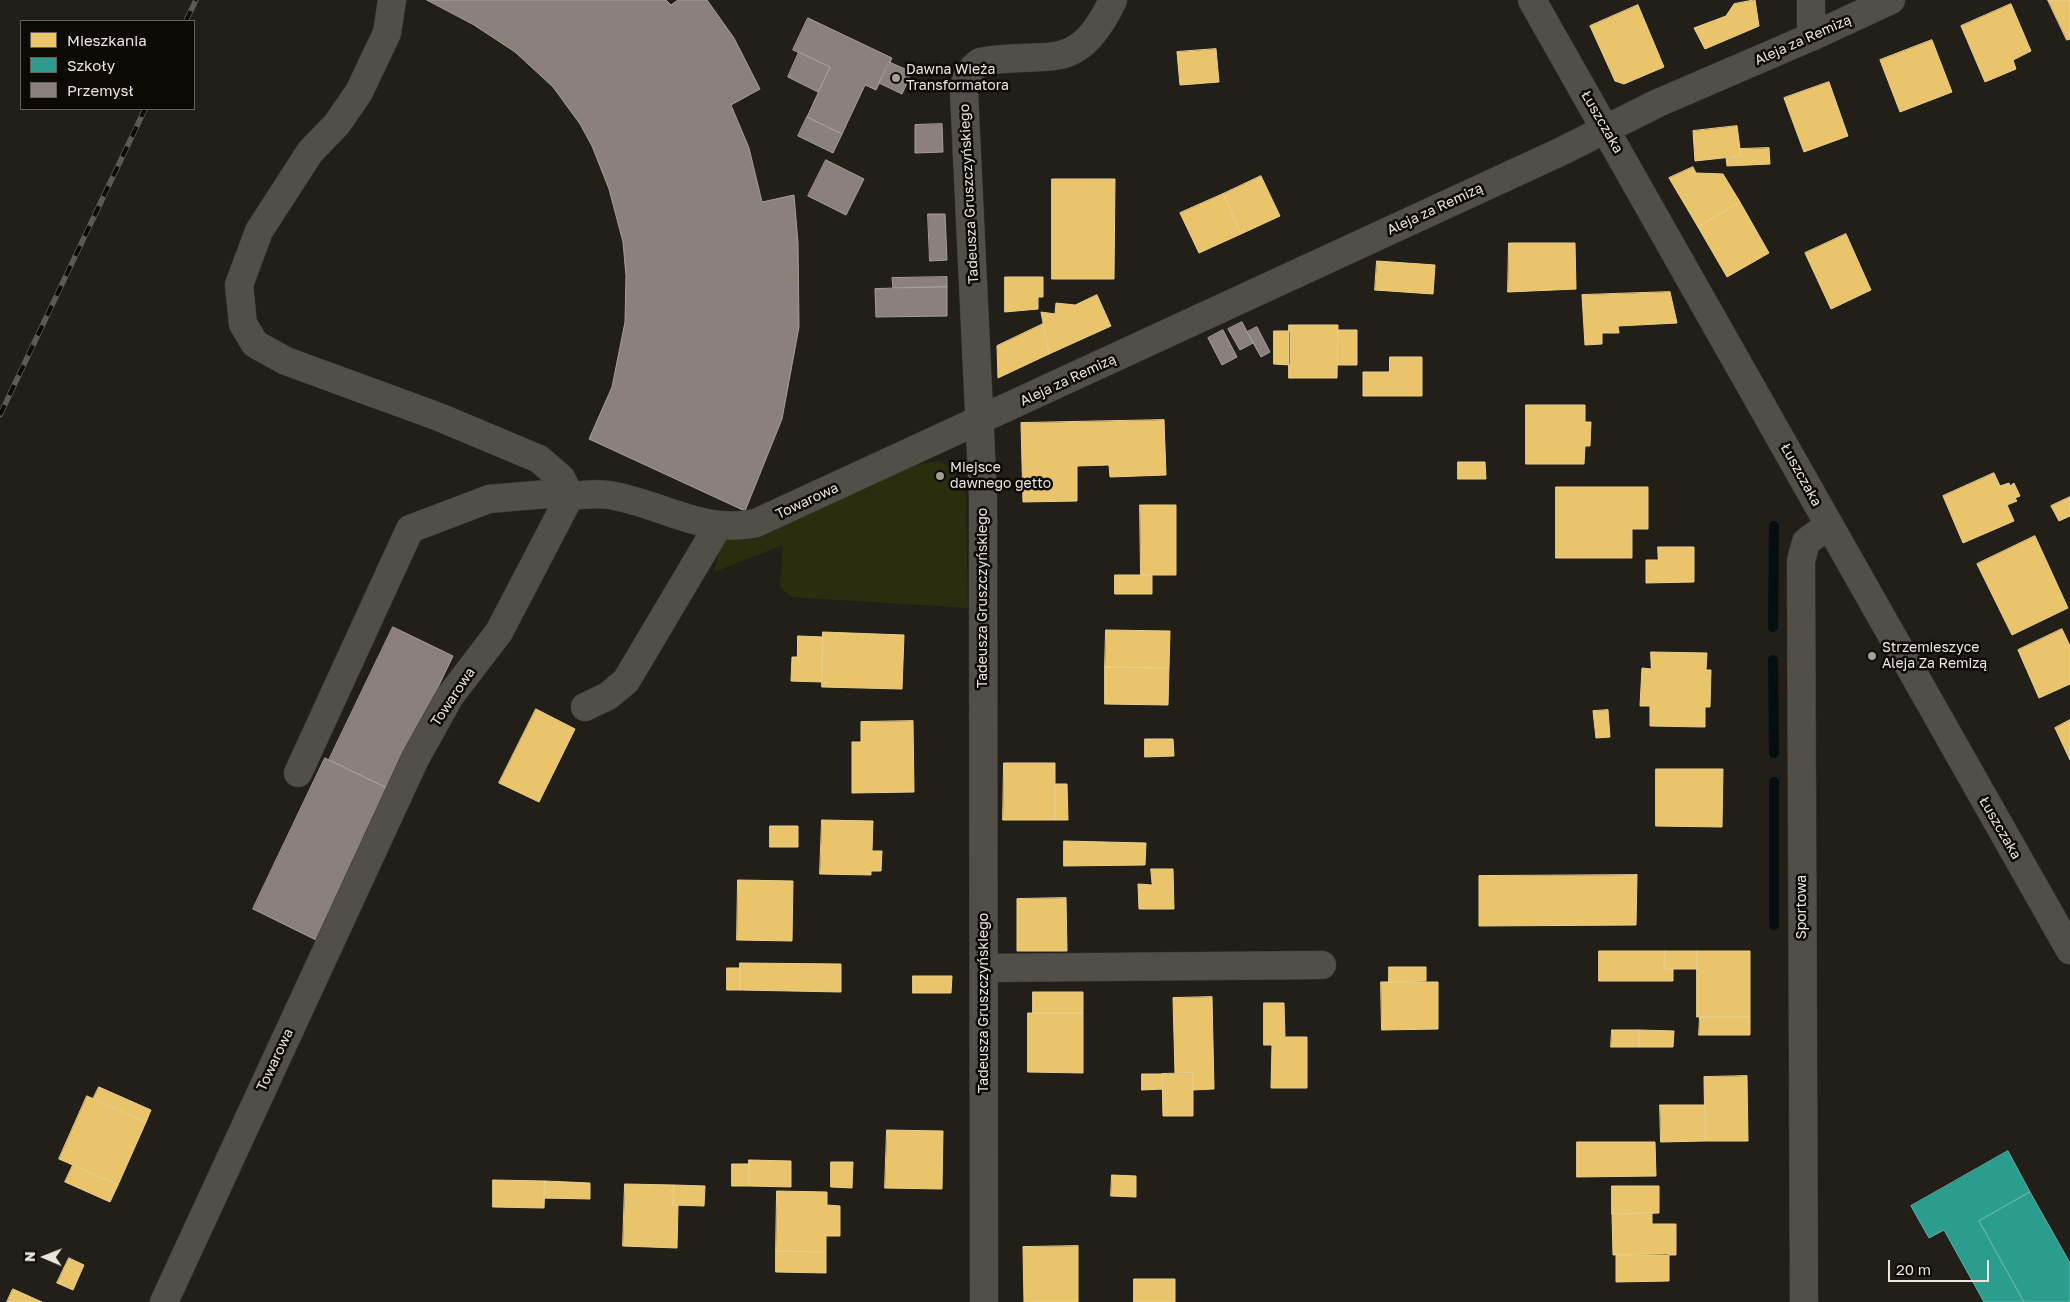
<!DOCTYPE html>
<html>
<head>
<meta charset="utf-8">
<style>
  body { margin:0 }
  #map { position:relative; width:2070px; height:1302px; overflow:hidden; background:#221e18; font-family:"Golos Text",sans-serif }
  canvas { display:block }
  .legend { position:absolute; left:20px; top:20px; width:175px; height:90px; box-sizing:border-box; background:#0d0905; border:1px solid #66615b; margin:0; padding:6px 9px; list-style:none; font-size:15px; color:#ebe5dd }
  .legend li { display:flex; align-items:center; gap:10px; height:25px }
  .legend b { width:25px; border:1px solid #66615b }
  .north { position:absolute; left:20px; top:1232px; width:50px; height:50px; -webkit-text-stroke:4px #0d0905; paint-order:stroke; rotate:271deg; font-size:14px; font-weight:700; line-height:20px; text-align:center; color:#ebe5dd }
  .north::after { content:''; display:block; margin:auto; width:18px; height:22px; background:#ebe5dd; clip-path:polygon(50% 0,100% 100%,50% 72%,0 100%) }
  .scale { position:absolute; left:1888px; top:1260px; width:101px; height:22px; box-sizing:border-box; border:2px solid #ebe5dd; border-top:0; padding-left:6px; font-size:15px; line-height:18px; white-space:nowrap; color:#ebe5dd; -webkit-text-stroke:4px #0d0905; paint-order:stroke }
</style>
</head>
<body>
<div id="map">
<canvas width="2070" height="1302"></canvas>
<ul class="legend">
<li><b style="height:14px;background:#e9c46a"></b>Mieszkania</li>
<li><b style="height:14px;background:#2a9d8f"></b>Szkoły</li>
<li><b style="height:14px;background:#8a817c"></b>Przemysł</li>
</ul>
<div class="north">N</div>
<div class="scale">20 m</div>
</div>
<script>
const ctx = document.querySelector('canvas').getContext('2d');
ctx.lineJoin = 'round';
function fillPath(path, color) { ctx.fillStyle = color; ctx.fill(path, 'evenodd'); }
function trace(path, color, width, dash) { ctx.strokeStyle = color; ctx.lineWidth = width; ctx.lineCap = dash ? 'butt' : 'round'; ctx.setLineDash(dash || []); ctx.stroke(path); }
function label(font, color, halo, rows, align = 'center') {
  ctx.font = font + ' "Golos Text",sans-serif'; ctx.lineWidth = 5; ctx.setLineDash([]); ctx.textBaseline = 'middle'; ctx.strokeStyle = halo; ctx.fillStyle = color; for (const [text, x, y, turn = 0] of rows) {
    ctx.save(); ctx.translate(x, y); ctx.rotate((+turn || 0) * Math.PI / 180); ctx.textAlign = isNaN(turn) ? turn : align; if (halo) ctx.strokeText(text, 0, 0); ctx.fillText(text, 0, 0); ctx.restore();
  }
}
fillPath(new Path2D(`
  M 939,461 C 956,470 961,478 966,496 L 968,608 L 791,597 L 780,587 L 783,545 L 714,572 L 721,541 L 763,534 L 913,465 Z`), '#2a2e0e');
const homes = new Path2D(`
  M 1755,0 L 1759,26 L 1705,49 L 1694,28 L 1726,16 L 1734,4 Z
  M 2048,0 L 2070,0 L 2070,39 L 2067,40 Z
  M 2011,4 L 2031,51 L 2013,60 L 2016,69 L 1985,82 L 1961,26 Z
  M 1638,5 L 1664,67 L 1624,84 L 1615,81 L 1590,26 Z
  M 1932,40 L 1952,92 L 1900,112 L 1880,60 Z
  M 1216,49 L 1219,82 L 1180,85 L 1177,52 Z
  M 1829,82 L 1848,136 L 1804,152 L 1784,98 Z
  M 1737,126 L 1741,156 L 1695,161 L 1693,131 Z
  M 1769,148 L 1770,164 L 1727,166 L 1726,157 L 1741,156 L 1740,149 Z
  M 1693,167 L 1696,173 L 1723,174 L 1740,202 L 1698,227 L 1669,178 Z
  M 1261,176 L 1280,216 L 1241,234 L 1223,194 Z
  M 1052,179 L 1115,179 L 1114,279 L 1052,279 Z
  M 1223,194 L 1241,234 L 1199,253 L 1180,213 Z
  M 1740,202 L 1769,253 L 1727,277 L 1698,227 Z
  M 1846,234 L 1871,290 L 1831,309 L 1805,253 Z
  M 1509,243 L 1575,243 L 1576,289 L 1508,292 Z
  M 1377,261 L 1435,265 L 1433,294 L 1375,290 Z
  M 1005,277 L 1043,277 L 1043,297 L 1038,297 L 1038,309 L 1005,312 Z
  M 1670,292 L 1677,323 L 1618,326 L 1619,333 L 1602,333 L 1602,344 L 1585,345 L 1582,295 Z
  M 1097,295 L 1111,326 L 1049,354 L 1041,312 L 1055,314 L 1056,303 L 1075,305 Z
  M 1043,324 L 1049,354 L 998,378 L 997,346 Z
  M 1289,325 L 1338,325 L 1337,378 L 1289,378 Z
  M 1338,330 L 1357,330 L 1357,365 L 1338,365 Z
  M 1274,331 L 1290,331 L 1290,365 L 1274,364 Z
  M 1390,357 L 1422,357 L 1422,396 L 1363,396 L 1363,372 L 1389,372 Z
  M 1526,405 L 1585,405 L 1585,422 L 1591,422 L 1590,446 L 1585,446 L 1584,464 L 1526,464 Z
  M 1164,420 L 1166,475 L 1110,477 L 1109,465 L 1077,466 L 1077,501 L 1023,502 L 1021,423 Z
  M 1458,462 L 1485,462 L 1486,479 L 1458,479 Z
  M 1994,473 L 2000,486 L 2009,483 L 2010,486 L 2014,483 L 2020,496 L 2015,498 L 2017,501 L 2007,505 L 2014,521 L 1963,543 L 1943,496 Z
  M 1556,487 L 1648,487 L 1648,529 L 1632,529 L 1632,558 L 1556,558 Z
  M 2070,497 L 2070,516 L 2059,521 L 2051,506 Z
  M 1140,505 L 1176,505 L 1176,575 L 1141,575 Z
  M 2035,536 L 2068,608 L 2012,635 L 1977,564 Z
  M 1658,547 L 1694,547 L 1694,582 L 1646,583 L 1646,560 L 1658,560 Z
  M 1115,575 L 1152,575 L 1152,594 L 1115,594 Z
  M 2062,629 L 2070,646 L 2070,684 L 2039,698 L 2018,650 Z
  M 1106,630 L 1170,631 L 1169,668 L 1105,667 Z
  M 823,632 L 904,635 L 902,689 L 822,687 Z
  M 798,636 L 823,637 L 822,682 L 791,681 L 792,657 L 797,657 Z
  M 1651,652 L 1707,653 L 1706,670 L 1711,670 L 1710,707 L 1705,707 L 1705,727 L 1650,726 L 1650,706 L 1640,706 L 1642,668 L 1651,669 Z
  M 1105,667 L 1169,668 L 1168,705 L 1105,704 Z
  M 536,709 L 575,729 L 539,802 L 499,783 Z
  M 1608,710 L 1610,737 L 1596,738 L 1593,711 Z
  M 2070,720 L 2070,760 L 2055,728 Z
  M 913,721 L 914,792 L 852,793 L 852,742 L 861,742 L 861,722 Z
  M 1145,739 L 1173,739 L 1174,756 L 1145,757 Z
  M 1004,763 L 1055,763 L 1055,820 L 1003,820 Z
  M 1656,769 L 1723,769 L 1722,827 L 1656,826 Z
  M 1055,784 L 1067,784 L 1068,820 L 1055,820 Z
  M 822,820 L 873,821 L 872,851 L 882,851 L 881,871 L 871,871 L 871,875 L 820,874 Z
  M 770,826 L 798,826 L 798,847 L 770,847 Z
  M 1064,841 L 1146,843 L 1145,865 L 1064,866 Z
  M 1151,869 L 1173,869 L 1174,909 L 1139,909 L 1138,884 L 1152,885 Z
  M 1637,875 L 1636,925 L 1479,926 L 1479,876 Z
  M 738,880 L 793,881 L 792,941 L 737,940 Z
  M 1066,898 L 1067,951 L 1017,951 L 1017,899 Z
  M 1599,951 L 1665,951 L 1664,969 L 1673,969 L 1673,981 L 1599,981 Z
  M 1665,951 L 1697,951 L 1697,969 L 1664,969 Z
  M 1697,951 L 1750,951 L 1750,1017 L 1697,1017 Z
  M 740,963 L 841,964 L 841,992 L 740,990 Z
  M 1389,967 L 1426,967 L 1426,981 L 1389,982 Z
  M 727,968 L 740,968 L 740,990 L 727,990 Z
  M 913,976 L 952,976 L 951,993 L 913,993 Z
  M 1381,982 L 1438,982 L 1438,1029 L 1382,1030 Z
  M 1033,992 L 1083,992 L 1083,1013 L 1033,1013 Z
  M 1212,997 L 1214,1089 L 1193,1090 L 1193,1073 L 1175,1073 L 1173,998 Z
  M 1264,1003 L 1284,1003 L 1285,1037 L 1307,1037 L 1307,1088 L 1271,1088 L 1272,1045 L 1264,1045 Z
  M 1028,1013 L 1083,1013 L 1083,1073 L 1028,1072 Z
  M 1700,1017 L 1750,1017 L 1750,1035 L 1699,1035 Z
  M 1612,1030 L 1639,1030 L 1639,1047 L 1611,1047 Z
  M 1639,1030 L 1674,1031 L 1673,1047 L 1639,1047 Z
  M 1193,1073 L 1193,1116 L 1163,1116 L 1162,1074 Z
  M 1142,1074 L 1162,1074 L 1163,1089 L 1142,1090 Z
  M 1747,1076 L 1748,1141 L 1705,1141 L 1704,1077 Z
  M 99,1087 L 151,1110 L 146,1122 L 93,1099 Z
  M 87,1096 L 146,1122 L 118,1185 L 59,1159 Z
  M 1660,1105 L 1705,1105 L 1705,1141 L 1661,1142 Z
  M 887,1130 L 943,1131 L 942,1189 L 885,1188 Z
  M 1577,1142 L 1655,1142 L 1656,1176 L 1577,1177 Z
  M 749,1160 L 791,1161 L 791,1187 L 749,1186 Z
  M 831,1162 L 853,1162 L 852,1188 L 831,1187 Z
  M 732,1164 L 749,1164 L 749,1186 L 732,1186 Z
  M 73,1165 L 118,1185 L 110,1202 L 65,1182 Z
  M 1112,1175 L 1136,1176 L 1136,1197 L 1111,1196 Z
  M 493,1180 L 545,1181 L 544,1208 L 493,1207 Z
  M 545,1181 L 590,1183 L 590,1199 L 544,1198 Z
  M 625,1184 L 674,1185 L 673,1205 L 678,1205 L 677,1248 L 623,1246 Z
  M 674,1185 L 705,1186 L 704,1206 L 673,1205 Z
  M 1612,1186 L 1659,1186 L 1659,1213 L 1612,1214 Z
  M 777,1191 L 827,1192 L 827,1205 L 840,1206 L 840,1236 L 826,1236 L 826,1252 L 776,1251 Z
  M 1652,1213 L 1652,1224 L 1676,1224 L 1676,1255 L 1613,1255 L 1612,1214 Z
  M 1078,1246 L 1078,1302 L 1024,1302 L 1023,1247 Z
  M 776,1251 L 826,1252 L 826,1273 L 776,1272 Z
  M 1669,1254 L 1669,1281 L 1616,1282 L 1616,1255 Z
  M 69,1258 L 84,1265 L 73,1290 L 57,1283 Z
  M 1134,1279 L 1175,1279 L 1175,1302 L 1134,1302 Z
  M 13,1289 L 42,1302 L 7,1302 Z`);
fillPath(homes, '#e9c46a');
trace(homes, '#eace8c', 1);
const schools = new Path2D(`
  M 2008,1151 L 2030,1192 L 1979,1221 L 2024,1302 L 1984,1302 L 1944,1230 L 1929,1238 L 1911,1206 Z
  M 2030,1192 L 2070,1263 L 2070,1302 L 2024,1302 L 1979,1221 Z`);
fillPath(schools, '#2a9d8f');
trace(schools, '#64b3a6', 1);
const industry = new Path2D(`
  M 427,0 L 666,0 L 671,5 L 678,0 L 707,0 L 734,38 L 760,89 L 731,105 L 749,148 L 762,202 L 794,195 L 798,243 L 799,327 L 782,419 L 745,511 L 589,439 L 612,387 L 625,322 L 626,276 L 623,242 L 609,189 L 592,146 L 580,124 L 553,87 L 515,52 L 474,25 Z
  M 808,18 L 892,58 L 876,90 L 865,85 L 842,134 L 807,117 L 830,67 L 793,50 Z
  M 799,52 L 830,67 L 818,92 L 788,77 Z
  M 889,62 L 912,72 L 902,94 L 879,83 Z
  M 807,117 L 842,134 L 833,153 L 798,136 Z
  M 942,124 L 943,152 L 915,153 L 915,125 Z
  M 826,160 L 864,179 L 846,215 L 808,196 Z
  M 928,214 L 945,214 L 947,260 L 930,261 Z
  M 947,277 L 947,287 L 893,288 L 892,278 Z
  M 947,287 L 947,316 L 876,317 L 875,289 Z
  M 1242,322 L 1253,343 L 1240,350 L 1228,329 Z
  M 1257,327 L 1270,352 L 1261,357 L 1247,332 Z
  M 1223,330 L 1237,357 L 1222,365 L 1208,338 Z
  M 393,627 L 453,656 L 389,789 L 329,760 Z
  M 325,758 L 389,789 L 316,940 L 253,909 Z`);
fillPath(industry, '#8a817c');
trace(industry, '#a79f99', 1);
trace(new Path2D(`
  M 1773,627 L 1774,526
  M 1773,660 L 1774,753
  M 1774,782 L 1774,925`), '#050f10', 10);
const minor = new Path2D(`
  M 1532,0 L 2070,950
  M 1811,0 L 1811,37
  M 585,707 L 608,696 L 626,681 L 718,526
  M 298,773 L 410,529 L 489,499 L 547,494 L 570,496 L 561,478 L 539,459 L 439,417 L 286,361 L 255,344 L 243,324 L 239,285 L 259,231 L 310,152 L 337,124 L 359,92 L 387,33 L 392,0
  M 984,968 L 1322,965
  M 164,1302 L 415,759 L 450,696 L 499,632 L 570,496 C 583,495 596,493 609,495 C 660,503 703,535 756,523 L 1560,152 L 1658,103 L 1811,37 L 1891,0
  M 984,1302 L 983,496 L 964,92 C 965,78 968,71 980,62 C 1048,49 1076,78 1113,0
  M 1804,1302 L 1801,561 L 1806,542 L 1829,525`);
trace(minor, '#3c3834', 29);
trace(minor, '#524e48', 28);
const rail = new Path2D(`
  M 186,21 L 196,0
  M 0,415 L 145,109`);
trace(rail, '#5d5a55', 5.5);
trace(rail, '#0d0905', 4, [11]);
for (const [x, y, r, color] of [
  [896,78,5,"#a59f98"],
  [940,476,5,"#a59f98"],
  [1872,656,5,"#a59f98"]
]) { const dot = new Path2D(); dot.arc(x, y, r, 0, 2 * Math.PI); ctx.fillStyle = color; ctx.fill(dot); trace(dot, '#0d0905', 2); }
label('14px', '#ebe5dd', '#0d0905', [
  ["Aleja za Remizą",1803,40,-24],
  ["Łuszczaka",1602,122,60],
  ["Tadeusza Gruszczyńskiego",969,194,-93],
  ["Aleja za Remizą",1435,209,-25],
  ["Aleja za Remizą",1068,380,-25],
  ["Łuszczaka",1801,475,61],
  ["Towarowa",807,501,-25],
  ["Tadeusza Gruszczyńskiego",983,598,-90],
  ["Towarowa",453,697,-56],
  ["Łuszczaka",2000,828,60],
  ["Sportowa",1802,907,-90],
  ["Tadeusza Gruszczyńskiego",984,1003,-90],
  ["Towarowa",275,1060,-65]
]);
label('14px', '#ebe5dd', '#0d0905', [
  ["Dawna Wieża",906,70],
  ["Transformatora",906,86],
  ["Miejsce",950,468],
  ["dawnego getto",950,484],
  ["Strzemieszyce",1882,648],
  ["Aleja Za Remizą",1882,664]
], 'left');
</script>
</body>
</html>
